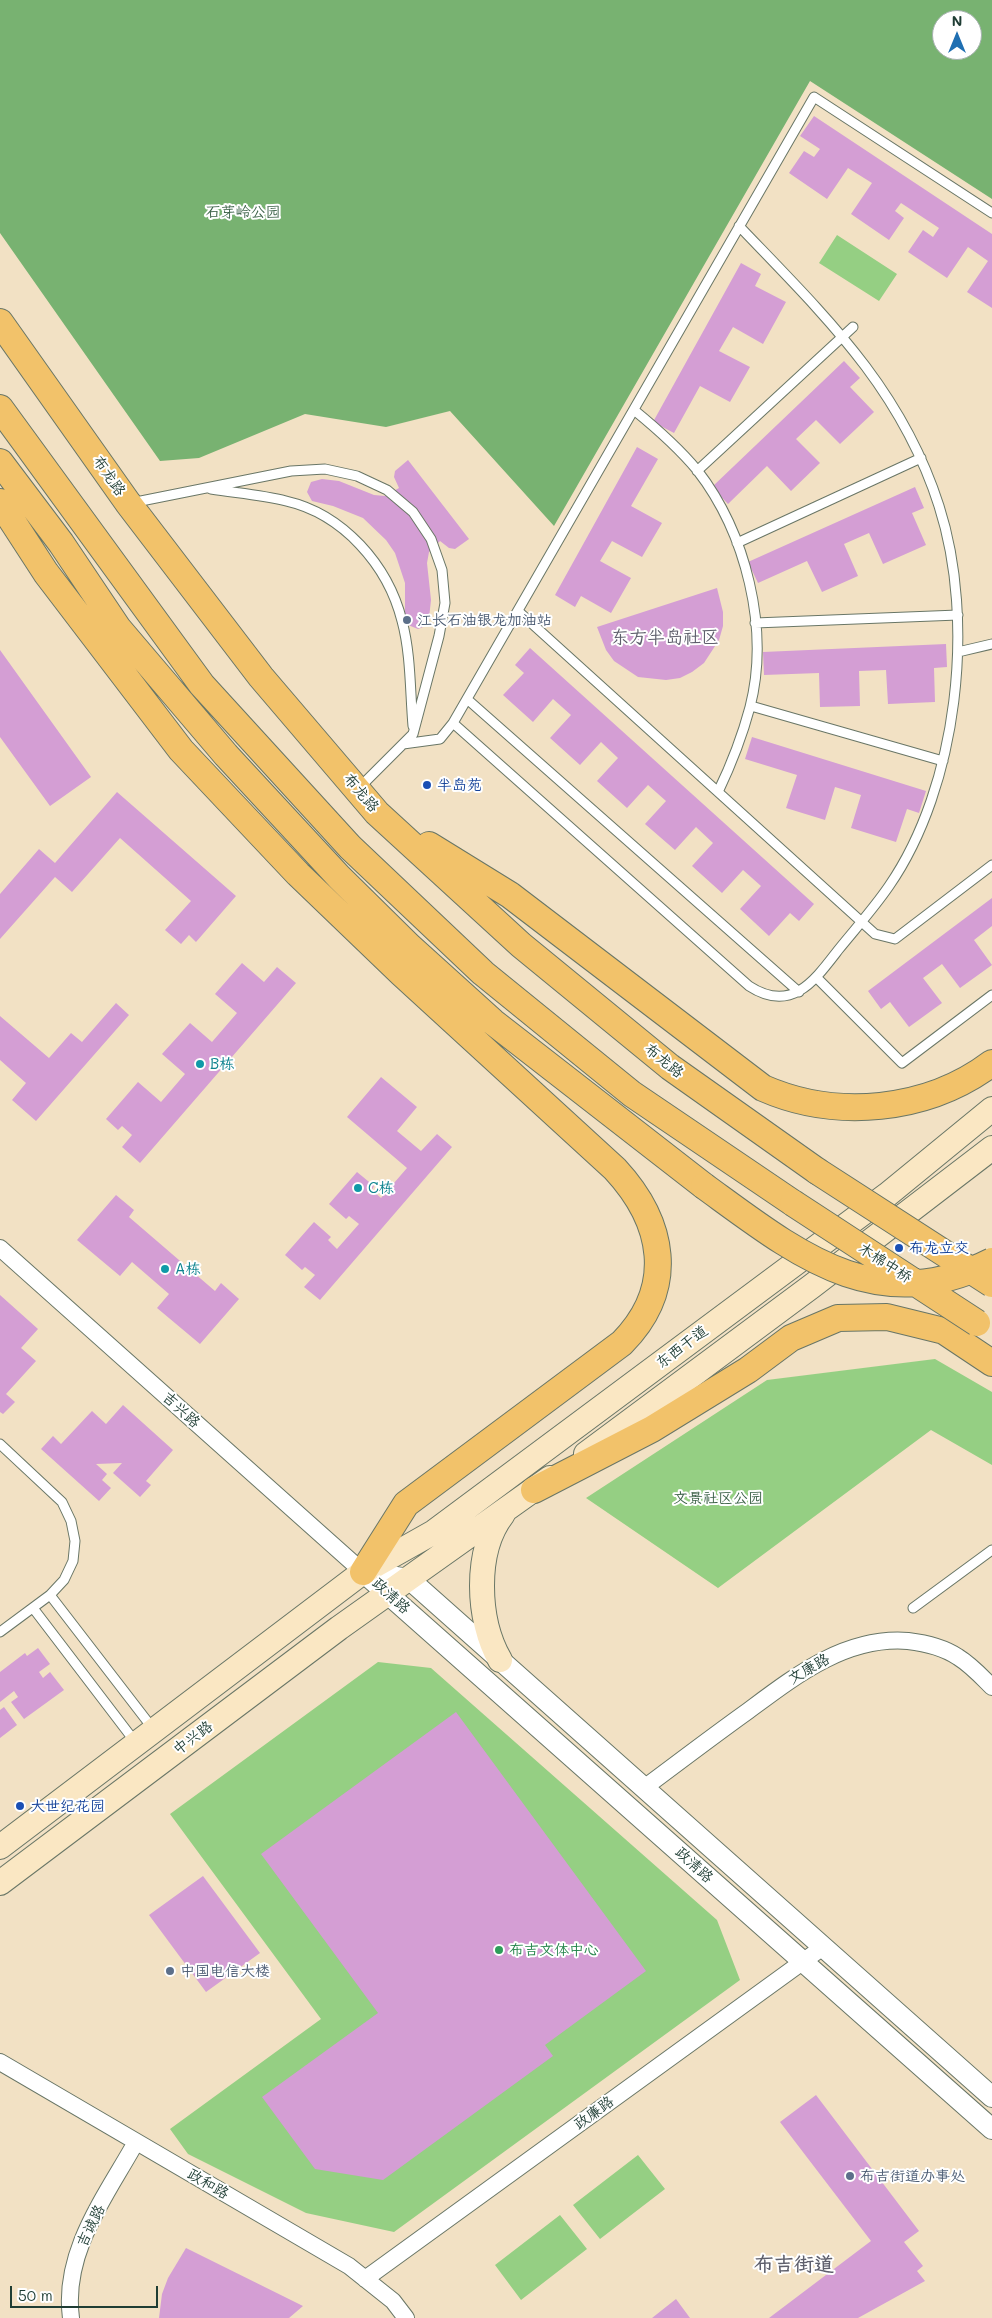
<!DOCTYPE html>
<html>
<head>
<meta charset="utf-8">
<style>
  body { margin:0 }
  #map { position:relative; width:992px; height:2318px; overflow:hidden; background:#f2e1c4; font-family:Mali,sans-serif }
  canvas { display:block }
  .north { position:absolute; left:932px; top:10px; width:50px; height:50px; box-sizing:border-box; background:#fff; border:1px solid #a5b1ae; border-radius:50%; rotate:0deg; font-size:14px; font-weight:700; line-height:20px; text-align:center; color:#1f3d34 }
  .north::after { content:''; display:block; margin:auto; width:18px; height:22px; background:#1f6fb2; clip-path:polygon(50% 0,100% 100%,50% 72%,0 100%) }
  .scale { position:absolute; left:10px; top:2286px; width:148px; height:22px; box-sizing:border-box; border:2px solid #1f3d34; border-top:0; padding-left:6px; font-size:15px; line-height:18px; white-space:nowrap; color:#1f3d34; -webkit-text-stroke:4px #fff; paint-order:stroke }
</style>
</head>
<body>
<div id="map">
<canvas width="992" height="2318"></canvas>
<div class="north">N</div>
<div class="scale">50 m</div>
</div>
<script>
const ctx = document.querySelector('canvas').getContext('2d');
ctx.lineJoin = 'round';
function fillPath(path, color) { ctx.fillStyle = color; ctx.fill(path, 'evenodd'); }
function trace(path, color, width, dash) { ctx.strokeStyle = color; ctx.lineWidth = width; ctx.lineCap = dash ? 'butt' : 'round'; ctx.setLineDash(dash || []); ctx.stroke(path); }
function label(font, color, halo, rows, align = 'center') {
  ctx.font = font + ' Mali,"LXGW WenKai TC",sans-serif'; ctx.lineWidth = 4; ctx.setLineDash([]); ctx.textBaseline = 'middle'; ctx.strokeStyle = halo; ctx.fillStyle = color; for (const [text, x, y, turn = 0] of rows) {
    ctx.save(); ctx.translate(x, y); ctx.rotate((+turn || 0) * Math.PI / 180); ctx.textAlign = isNaN(turn) ? turn : align; if (halo) ctx.strokeText(text, 0, 0); ctx.fillText(text, 0, 0); ctx.restore();
  }
}
fillPath(new Path2D(`
  M 837,235 L 897,274 L 879,301 L 819,263 Z
  M 935,1359 L 992,1392 L 992,1465 L 931,1430 L 718,1588 L 586,1498 L 767,1380 Z
  M 378,1662 L 431,1668 L 717,1920 L 740,1980 L 394,2232 L 306,2213 L 188,2154 L 170,2129 L 321,2019 L 170,1814 Z
  M 638,2155 L 665,2189 L 600,2239 L 573,2205 Z
  M 560,2215 L 587,2249 L 521,2300 L 495,2265 Z`), '#95cf83');
fillPath(new Path2D(`
  M 0,0 L 992,0 L 992,199 L 810,81 L 554,526 L 450,411 L 386,427 L 305,414 L 199,458 L 160,461 L 0,233 ZM 942,20 L 972,20 L 972,50 L 942,50 Z`), '#78b271');
fillPath(new Path2D(`
  M 814,116 L 992,234 L 992,308 L 967,292 L 988,261 L 968,247 L 947,278 L 908,252 L 923,230 L 933,237 L 939,228 L 901,203 L 895,211 L 904,218 L 889,240 L 851,214 L 872,183 L 848,168 L 827,199 L 789,173 L 804,151 L 814,157 L 820,149 L 800,136 Z
  M 741,263 L 761,274 L 755,286 L 786,302 L 763,344 L 733,327 L 719,351 L 750,367 L 730,402 L 700,386 L 674,433 L 653,422 Z
  M 844,361 L 860,378 L 850,387 L 874,412 L 840,444 L 816,420 L 796,439 L 820,463 L 791,491 L 767,466 L 728,504 L 712,487 Z
  M 637,447 L 658,459 L 631,506 L 662,523 L 642,557 L 612,541 L 600,561 L 631,578 L 611,613 L 581,596 L 575,607 L 555,595 Z
  M 408,460 L 469,539 L 455,549 L 449,548 L 440,541 L 429,552 L 427,563 L 431,600 L 429,618 L 423,627 L 418,629 L 408,625 L 405,621 L 405,583 L 395,553 L 386,540 L 363,518 L 333,506 L 312,501 L 307,492 L 311,482 L 322,479 L 339,481 L 374,495 L 385,496 L 399,488 L 394,477 L 395,471 Z
  M 915,487 L 924,508 L 912,513 L 926,545 L 883,564 L 869,533 L 844,544 L 858,576 L 822,592 L 807,561 L 758,583 L 748,562 Z
  M 717,588 L 723,612 L 723,626 L 719,640 L 704,663 L 692,672 L 680,678 L 666,680 L 638,677 L 614,661 L 606,650 L 597,627 Z
  M 946,644 L 947,667 L 934,668 L 935,702 L 888,704 L 886,670 L 859,671 L 860,706 L 820,707 L 819,673 L 764,675 L 763,652 Z
  M 530,648 L 814,904 L 799,921 L 790,913 L 769,936 L 740,909 L 761,886 L 743,870 L 722,893 L 692,866 L 713,843 L 696,827 L 675,850 L 645,824 L 666,801 L 648,785 L 627,808 L 597,781 L 618,758 L 601,742 L 580,765 L 550,738 L 571,715 L 553,699 L 533,722 L 503,695 L 524,673 L 515,665 Z
  M 0,650 L 91,777 L 50,806 L 0,737 Z
  M 752,737 L 926,791 L 919,813 L 907,809 L 896,842 L 851,828 L 861,795 L 835,787 L 825,820 L 786,808 L 797,775 L 745,759 Z
  M 117,792 L 236,896 L 196,942 L 189,935 L 181,944 L 165,930 L 191,901 L 120,838 L 72,892 L 55,877 L 0,939 L 0,894 L 39,849 L 55,863 Z
  M 992,898 L 992,926 L 974,940 L 992,965 L 960,988 L 942,964 L 923,978 L 942,1003 L 909,1027 L 890,1002 L 881,1009 L 868,991 Z
  M 242,963 L 264,982 L 277,967 L 296,983 L 140,1163 L 122,1147 L 132,1135 L 122,1126 L 118,1130 L 106,1119 L 138,1082 L 161,1102 L 185,1074 L 162,1054 L 190,1023 L 212,1042 L 237,1013 L 215,994 Z
  M 116,1003 L 129,1015 L 36,1121 L 12,1100 L 26,1083 L 0,1060 L 0,1016 L 49,1058 L 71,1033 L 82,1042 Z
  M 381,1077 L 417,1107 L 397,1131 L 421,1151 L 437,1134 L 452,1147 L 320,1300 L 304,1287 L 315,1275 L 305,1267 L 302,1270 L 285,1255 L 314,1222 L 331,1237 L 328,1240 L 337,1249 L 359,1224 L 349,1216 L 346,1219 L 329,1204 L 357,1172 L 374,1186 L 372,1190 L 381,1198 L 407,1168 L 347,1117 Z
  M 116,1195 L 134,1210 L 129,1217 L 215,1291 L 221,1283 L 239,1299 L 200,1344 L 157,1308 L 169,1294 L 132,1262 L 120,1276 L 77,1240 Z
  M 0,1295 L 38,1329 L 21,1348 L 36,1361 L 6,1394 L 15,1402 L 3,1414 L 0,1412 Z
  M 123,1405 L 173,1450 L 146,1481 L 151,1485 L 140,1497 L 113,1473 L 122,1463 L 96,1464 L 107,1474 L 102,1480 L 111,1488 L 99,1501 L 41,1449 L 53,1436 L 61,1444 L 92,1411 L 106,1424 Z
  M 38,1648 L 50,1664 L 39,1672 L 43,1678 L 50,1672 L 64,1690 L 24,1719 L 11,1702 L 18,1697 L 14,1691 L 0,1702 L 0,1672 L 25,1653 L 27,1656 Z
  M 4,1707 L 17,1725 L 0,1738 L 0,1710 Z
  M 456,1712 L 646,1971 L 545,2045 L 553,2056 L 383,2180 L 315,2169 L 262,2097 L 378,2013 L 261,1854 Z
  M 203,1876 L 260,1953 L 206,1992 L 149,1915 Z
  M 816,2095 L 919,2231 L 904,2242 L 923,2266 L 917,2271 L 925,2281 L 858,2318 L 769,2318 L 871,2241 L 780,2122 Z
  M 186,2248 L 303,2306 L 289,2318 L 159,2318 L 162,2294 L 168,2278 Z
  M 676,2299 L 690,2318 L 652,2318 Z`), '#d49ed4');
const service = new Path2D(`
  M 634,410 C 656,428 678,447 697,470 C 746,533 770,629 750,707 C 742,737 731,765 718,792
  M 697,471 L 853,327
  M 211,489 C 236,493 262,495 286,501 C 343,514 388,565 402,621 C 411,654 410,692 413,726
  M 131,503 L 291,471 L 325,469 L 357,476 L 387,490 L 413,512 L 431,539 L 442,570 L 445,603 L 439,636 L 413,734 L 359,788
  M 737,543 L 921,458
  M 518,611 L 875,934 L 895,939 L 992,865
  M 755,623 L 958,615
  M 958,652 L 992,644
  M 467,699 L 799,992
  M 751,706 L 943,761
  M 453,723 L 749,986 C 792,1014 815,980 839,949 C 856,928 874,908 889,886 C 958,786 976,621 939,506 C 901,387 823,314 739,226
  M 403,744 L 440,739 L 453,723 L 814,97 L 992,213
  M 817,978 L 902,1063 L 992,995
  M 0,1444 L 62,1502 L 71,1521 L 75,1541 L 73,1561 L 64,1580 L 50,1595 L 0,1632
  M 50,1595 L 154,1730
  M 33,1608 L 136,1743
  M 913,1608 L 992,1550`);
const minor = new Path2D(`
  M 0,1248 L 363,1572
  M 644,1788 C 679,1762 713,1736 748,1711 C 795,1676 846,1636 908,1641 C 925,1643 943,1647 958,1657 C 971,1665 981,1676 992,1687
  M 0,2062 L 349,2266 L 393,2301 L 406,2318
  M 365,2279 L 823,1947
  M 71,2318 C 62,2252 106,2196 136,2142`);
const tertiary = new Path2D(`
  M 363,1572 L 992,2129
  M 363,1572 L 409,1579 L 992,2097`);
const secondary = new Path2D(`
  M 586,1454 L 812,1286 L 992,1148
  M 500,1660 C 477,1620 474,1551 503,1514
  M 0,1847 L 363,1572 L 434,1532 L 887,1195 L 992,1109
  M 0,1883 L 339,1628 L 550,1478`);
const primary = new Path2D(`
  M 0,322 L 128,503 L 261,677 L 377,813 L 521,945 L 670,1067 L 817,1171
  M 0,408 L 202,685 L 350,847 L 483,973 L 632,1094 L 793,1203
  M 0,462 L 61,543 L 118,628 L 226,755 L 339,877 L 410,947 L 493,1022 L 704,1186
  M 0,502 L 46,573 L 181,750 L 298,874 L 401,973 L 615,1169 C 664,1222 677,1287 622,1343 L 406,1504 L 363,1572
  M 429,845 L 510,895 L 763,1088 C 836,1120 927,1112 992,1063
  M 534,1490 L 652,1429 L 748,1370 L 791,1338 L 838,1318 L 887,1317 L 944,1331 L 992,1363`);
trace(service, '#697666', 11);
trace(minor, '#697666', 18);
trace(tertiary, '#697666', 22);
trace(secondary, '#697666', 26);
trace(primary, '#697666', 28);
trace(service, '#fff', 9);
trace(minor, '#fff', 16);
trace(tertiary, '#fff', 20);
trace(secondary, '#fae7c3', 24);
trace(primary, '#f2c26a', 26);
const primaryBridge = new Path2D(`
  M 817,1171 L 992,1284
  M 704,1186 C 795,1252 875,1320 992,1261
  M 793,1203 L 977,1323`);
trace(primaryBridge, '#697666', 28, []);
trace(primaryBridge, '#f2c26a', 26);
for (const [x, y, r, color] of [
  [407,620,5,"#5c6f8a"],
  [427,785,5,"#1a4fb4"],
  [200,1064,5,"#0f9aa8"],
  [358,1188,5,"#0f9aa8"],
  [899,1248,5,"#1a4fb4"],
  [165,1269,5,"#0f9aa8"],
  [20,1806,5,"#1a4fb4"],
  [499,1950,5,"#2e9e5b"],
  [170,1971,5,"#5c6f8a"],
  [850,2176,5,"#5c6f8a"]
]) { const dot = new Path2D(); dot.arc(x, y, r, 0, 2 * Math.PI); ctx.fillStyle = color; ctx.fill(dot); trace(dot, '#fff', 2); }
label('15px', '#3c6248', '#fff', [
  ["石芽岭公园",243,212],
  ["文景社区公园",718,1498]
]);
label('15px', '#1f3d34', '#fff', [
  ["布龙路",109,476,55],
  ["布龙路",361,793,49],
  ["布龙路",664,1061,38],
  ["木棉中桥",885,1263,33],
  ["东西干道",682,1347,-37],
  ["吉兴路",181,1410,42],
  ["政清路",391,1596,42],
  ["文康路",809,1669,-30],
  ["中兴路",193,1738,-37],
  ["政清路",694,1865,42],
  ["政廉路",594,2113,-36],
  ["政和路",208,2184,30],
  ["吉诚路",91,2226,-64]
]);
label('15px', '#4e5e75', '#fff', [
  ["江长石油银龙加油站",417,620],
  ["中国电信大楼",180,1971],
  ["布吉街道办事处",860,2176]
], 'left');
label('15px', '#164399', '#fff', [
  ["半岛苑",437,785],
  ["布龙立交",909,1248],
  ["大世纪花园",30,1806]
], 'left');
label('15px', '#0d838f', '#fff', [
  ["B栋",210,1064],
  ["C栋",368,1188],
  ["A栋",175,1269]
], 'left');
label('15px', '#27864d', '#fff', [
  ["布吉文体中心",509,1950]
], 'left');
label('18px', '#5e5f6c', '#fff', [
  ["东方半岛社区",665,637]
]);
label('bold 20px', '#5e5f6c', '#fff', [
  ["布吉街道",794,2265]
]);
</script>
</body>
</html>
